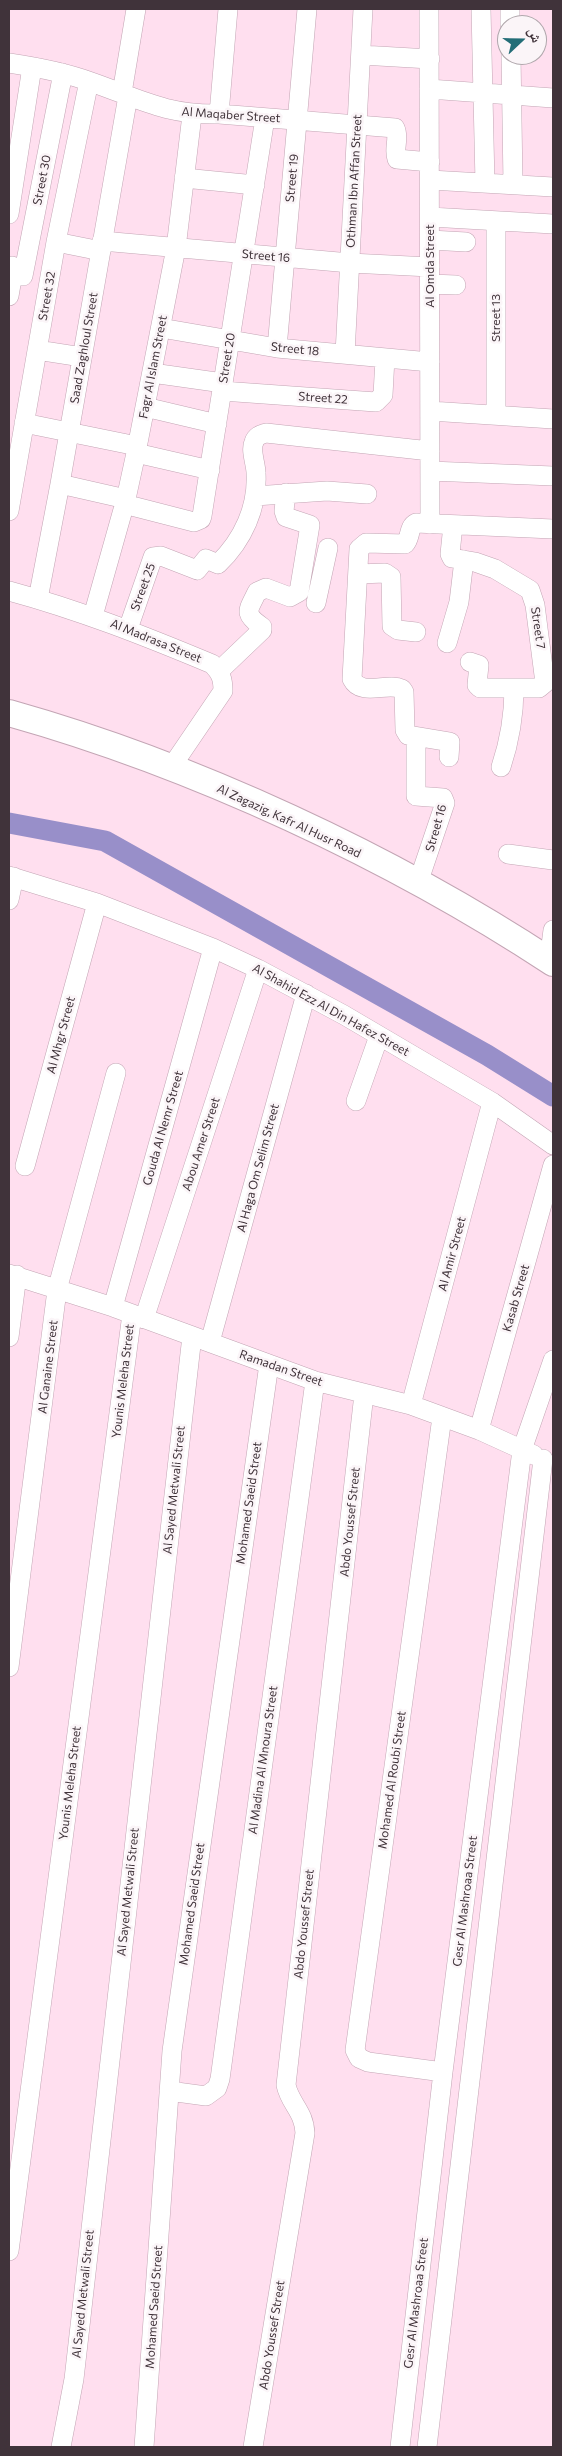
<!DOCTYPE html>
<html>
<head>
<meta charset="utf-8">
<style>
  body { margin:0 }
  #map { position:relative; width:562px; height:2456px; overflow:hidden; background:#ffdfef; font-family:Commissioner,"Noto Naskh Arabic",sans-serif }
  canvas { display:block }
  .frame { position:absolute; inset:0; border:10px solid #40333a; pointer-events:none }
  .north { position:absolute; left:497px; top:15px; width:50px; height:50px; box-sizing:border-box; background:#fbf5f8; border:1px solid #b0a7ac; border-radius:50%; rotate:69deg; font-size:14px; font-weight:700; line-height:20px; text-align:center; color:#40333a }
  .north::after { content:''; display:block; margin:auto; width:18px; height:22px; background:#236d77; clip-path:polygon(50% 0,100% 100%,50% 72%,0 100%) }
</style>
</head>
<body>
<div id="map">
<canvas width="562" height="2456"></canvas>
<div class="frame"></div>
<div class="north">ش</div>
</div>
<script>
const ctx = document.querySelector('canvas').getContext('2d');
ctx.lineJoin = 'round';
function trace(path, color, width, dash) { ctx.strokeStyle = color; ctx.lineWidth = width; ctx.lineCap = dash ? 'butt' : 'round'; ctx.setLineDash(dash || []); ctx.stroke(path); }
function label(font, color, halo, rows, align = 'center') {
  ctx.font = font + ' Commissioner,sans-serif'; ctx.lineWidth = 5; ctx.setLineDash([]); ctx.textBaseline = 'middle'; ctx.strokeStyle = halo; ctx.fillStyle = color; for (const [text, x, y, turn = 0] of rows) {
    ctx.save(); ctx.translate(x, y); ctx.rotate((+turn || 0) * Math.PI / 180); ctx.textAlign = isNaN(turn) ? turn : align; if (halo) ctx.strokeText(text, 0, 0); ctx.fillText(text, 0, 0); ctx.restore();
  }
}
trace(new Path2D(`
  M 9,823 L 105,841 L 487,1055 L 553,1096`), '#988fc9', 21);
const street = new Path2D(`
  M 429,9 L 430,524
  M 481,9 L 485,183
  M 510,9 L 510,25
  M 361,55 L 430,59
  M 511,55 L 513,184
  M 9,63 C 36,67 64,72 91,82 C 140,99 165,115 219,114 L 395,128 C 400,138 393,149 397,159 L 430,162
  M 429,89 L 553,98
  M 122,93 L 136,9
  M 219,114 L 228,9
  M 184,178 L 255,185
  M 430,180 L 553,187
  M 9,214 L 32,67
  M 430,217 L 553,224
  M 430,240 L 466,242
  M 102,241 L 350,263 L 430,267
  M 56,242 L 101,251
  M 13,275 L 23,276 L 63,73
  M 430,284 L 456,285
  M 9,296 L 14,267 L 12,266
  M 161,328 L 277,348 L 430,362
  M 277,348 L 307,9
  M 37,350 L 82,357
  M 345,354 L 363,9
  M 152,373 L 223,383
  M 222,391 L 376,402 L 383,395 L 385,358
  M 145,407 L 217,424
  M 430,411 L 553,419
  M 496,415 L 496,221
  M 24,423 L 137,446
  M 136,453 L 210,470
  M 430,471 L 553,476
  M 60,484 L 126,499
  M 255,496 L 327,491 L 367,494
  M 124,504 L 194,522 L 201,519 L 202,516 L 265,118
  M 9,511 L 56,242 L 89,81
  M 453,525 L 450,554 L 452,558 L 475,562 L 495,569 L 530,590 L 535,605 L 545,683 L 539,688 L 480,688 L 477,685 L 479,665 L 470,662
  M 359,549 L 352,679 C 361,697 387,682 402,689 L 404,692 L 405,730 L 408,735 L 450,742 L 449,757
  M 359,549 L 366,543 L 405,544 C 411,538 408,527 416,523 L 553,529
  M 358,574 L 385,573 L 391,577 L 392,626 L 398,630 L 416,632
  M 9,591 C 79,610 145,636 212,664 C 221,673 223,679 223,691 L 170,769
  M 38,599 L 60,484 L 128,96
  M 316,603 L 328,548
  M 93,616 L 126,499 L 136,453 L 176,248 L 192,115
  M 128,629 L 153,557 L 161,556 L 197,570 L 206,559 L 218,564 C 243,540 258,507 256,473 C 256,464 250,450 254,442 C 256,436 260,435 266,433 L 430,451
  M 447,643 L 459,602 L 464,560
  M 219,671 L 262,630 L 262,627 C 243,613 248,611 257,592 L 266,588 L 290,597 L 299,592 L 310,525 L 286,517 L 284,511 L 286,493
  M 416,737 L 416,796 L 443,798 L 445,803 L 418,883
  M 501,767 C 510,740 514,716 514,688
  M 508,854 L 553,860
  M 9,876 L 97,903 L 213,948 L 258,969 L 344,1015 L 492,1102 L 553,1145
  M 9,900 L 14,877
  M 549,961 L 553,930
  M 356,1101 L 379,1036
  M 25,1166 L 97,903
  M 9,1274 L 113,1307 L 315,1381 L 411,1405 L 479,1430 L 534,1455
  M 113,1307 L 213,948
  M 144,1319 L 258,969
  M 9,1337 L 17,1275
  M 210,1342 L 306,994
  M 411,1405 L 492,1102
  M 442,1417 L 355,2050 L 359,2058 L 368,2062 L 443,2072
  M 479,1430 L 553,1165
  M 9,1667 L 57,1290 L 116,1073
  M 169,2091 L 206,2096 L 217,2088 L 220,2079 L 315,1381
  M 9,2251 L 132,1314
  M 61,2447 L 74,2379 L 192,1336
  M 144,2447 L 172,2051 L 269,1364
  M 253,2447 L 305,2133 C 304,2111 290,2104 286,2085 L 364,1394
  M 400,2447 L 443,2072 L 522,1450 L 553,1360
  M 427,2447 L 543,1459`);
const secondary = new Path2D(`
  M 9,713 C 194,765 392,857 553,963`);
trace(street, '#c3a5b4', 20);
trace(secondary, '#c3a5b4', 28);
trace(street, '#fff', 19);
trace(secondary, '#fff', 26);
label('12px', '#40333a', '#fbf5f8', [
  ["Al Maqaber Street",231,115,4],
  ["Street 19",292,178,-85],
  ["Street 30",42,180,-79],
  ["Othman Ibn Affan Street",354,181,-87],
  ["Street 16",266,256,5],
  ["Al Omda Street",430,266,-90],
  ["Street 32",47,296,-80],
  ["Street 13",496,318,-90],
  ["Saad Zaghloul Street",84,348,-80],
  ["Street 18",295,349,6],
  ["Street 20",227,358,-81],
  ["Fagr Al Islam Street",153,367,-79],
  ["Street 22",323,398,4],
  ["Street 25",143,587,-70],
  ["Street 7",538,628,82],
  ["Al Madrasa Street",156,641,22],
  ["Al Zagazig, Kafr Al Husr Road",289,821,25],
  ["Street 16",436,828,-74],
  ["Al Shahid Ezz Al Din Hafez Street",331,1010,29],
  ["Al Mhgr Street",61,1035,-75],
  ["Gouda Al Nemr Street",163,1128,-74],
  ["Abou Amer Street",201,1144,-72],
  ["Al Haga Om Selim Street",258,1168,-75],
  ["Al Amir Street",452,1254,-75],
  ["Kasab Street",516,1298,-74],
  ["Al Ganaine Street",48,1367,-83],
  ["Ramadan Street",281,1368,19],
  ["Younis Meleha Street",123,1381,-83],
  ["Al Sayed Metwali Street",174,1490,-84],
  ["Mohamed Saeid Street",249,1503,-82],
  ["Abdo Youssef Street",350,1522,-84],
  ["Al Madina Al Mnoura Street",263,1760,-82],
  ["Mohamed Al Roubi Street",392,1780,-82],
  ["Younis Meleha Street",70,1783,-83],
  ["Al Sayed Metwali Street",128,1892,-84],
  ["Gesr Al Mashroaa Street",465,1901,-83],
  ["Mohamed Saeid Street",192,1904,-82],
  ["Abdo Youssef Street",304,1924,-84],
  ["Al Sayed Metwali Street",83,2294,-84],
  ["Gesr Al Mashroaa Street",416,2303,-83],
  ["Mohamed Saeid Street",154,2307,-86],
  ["Abdo Youssef Street",272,2335,-81]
]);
</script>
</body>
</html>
